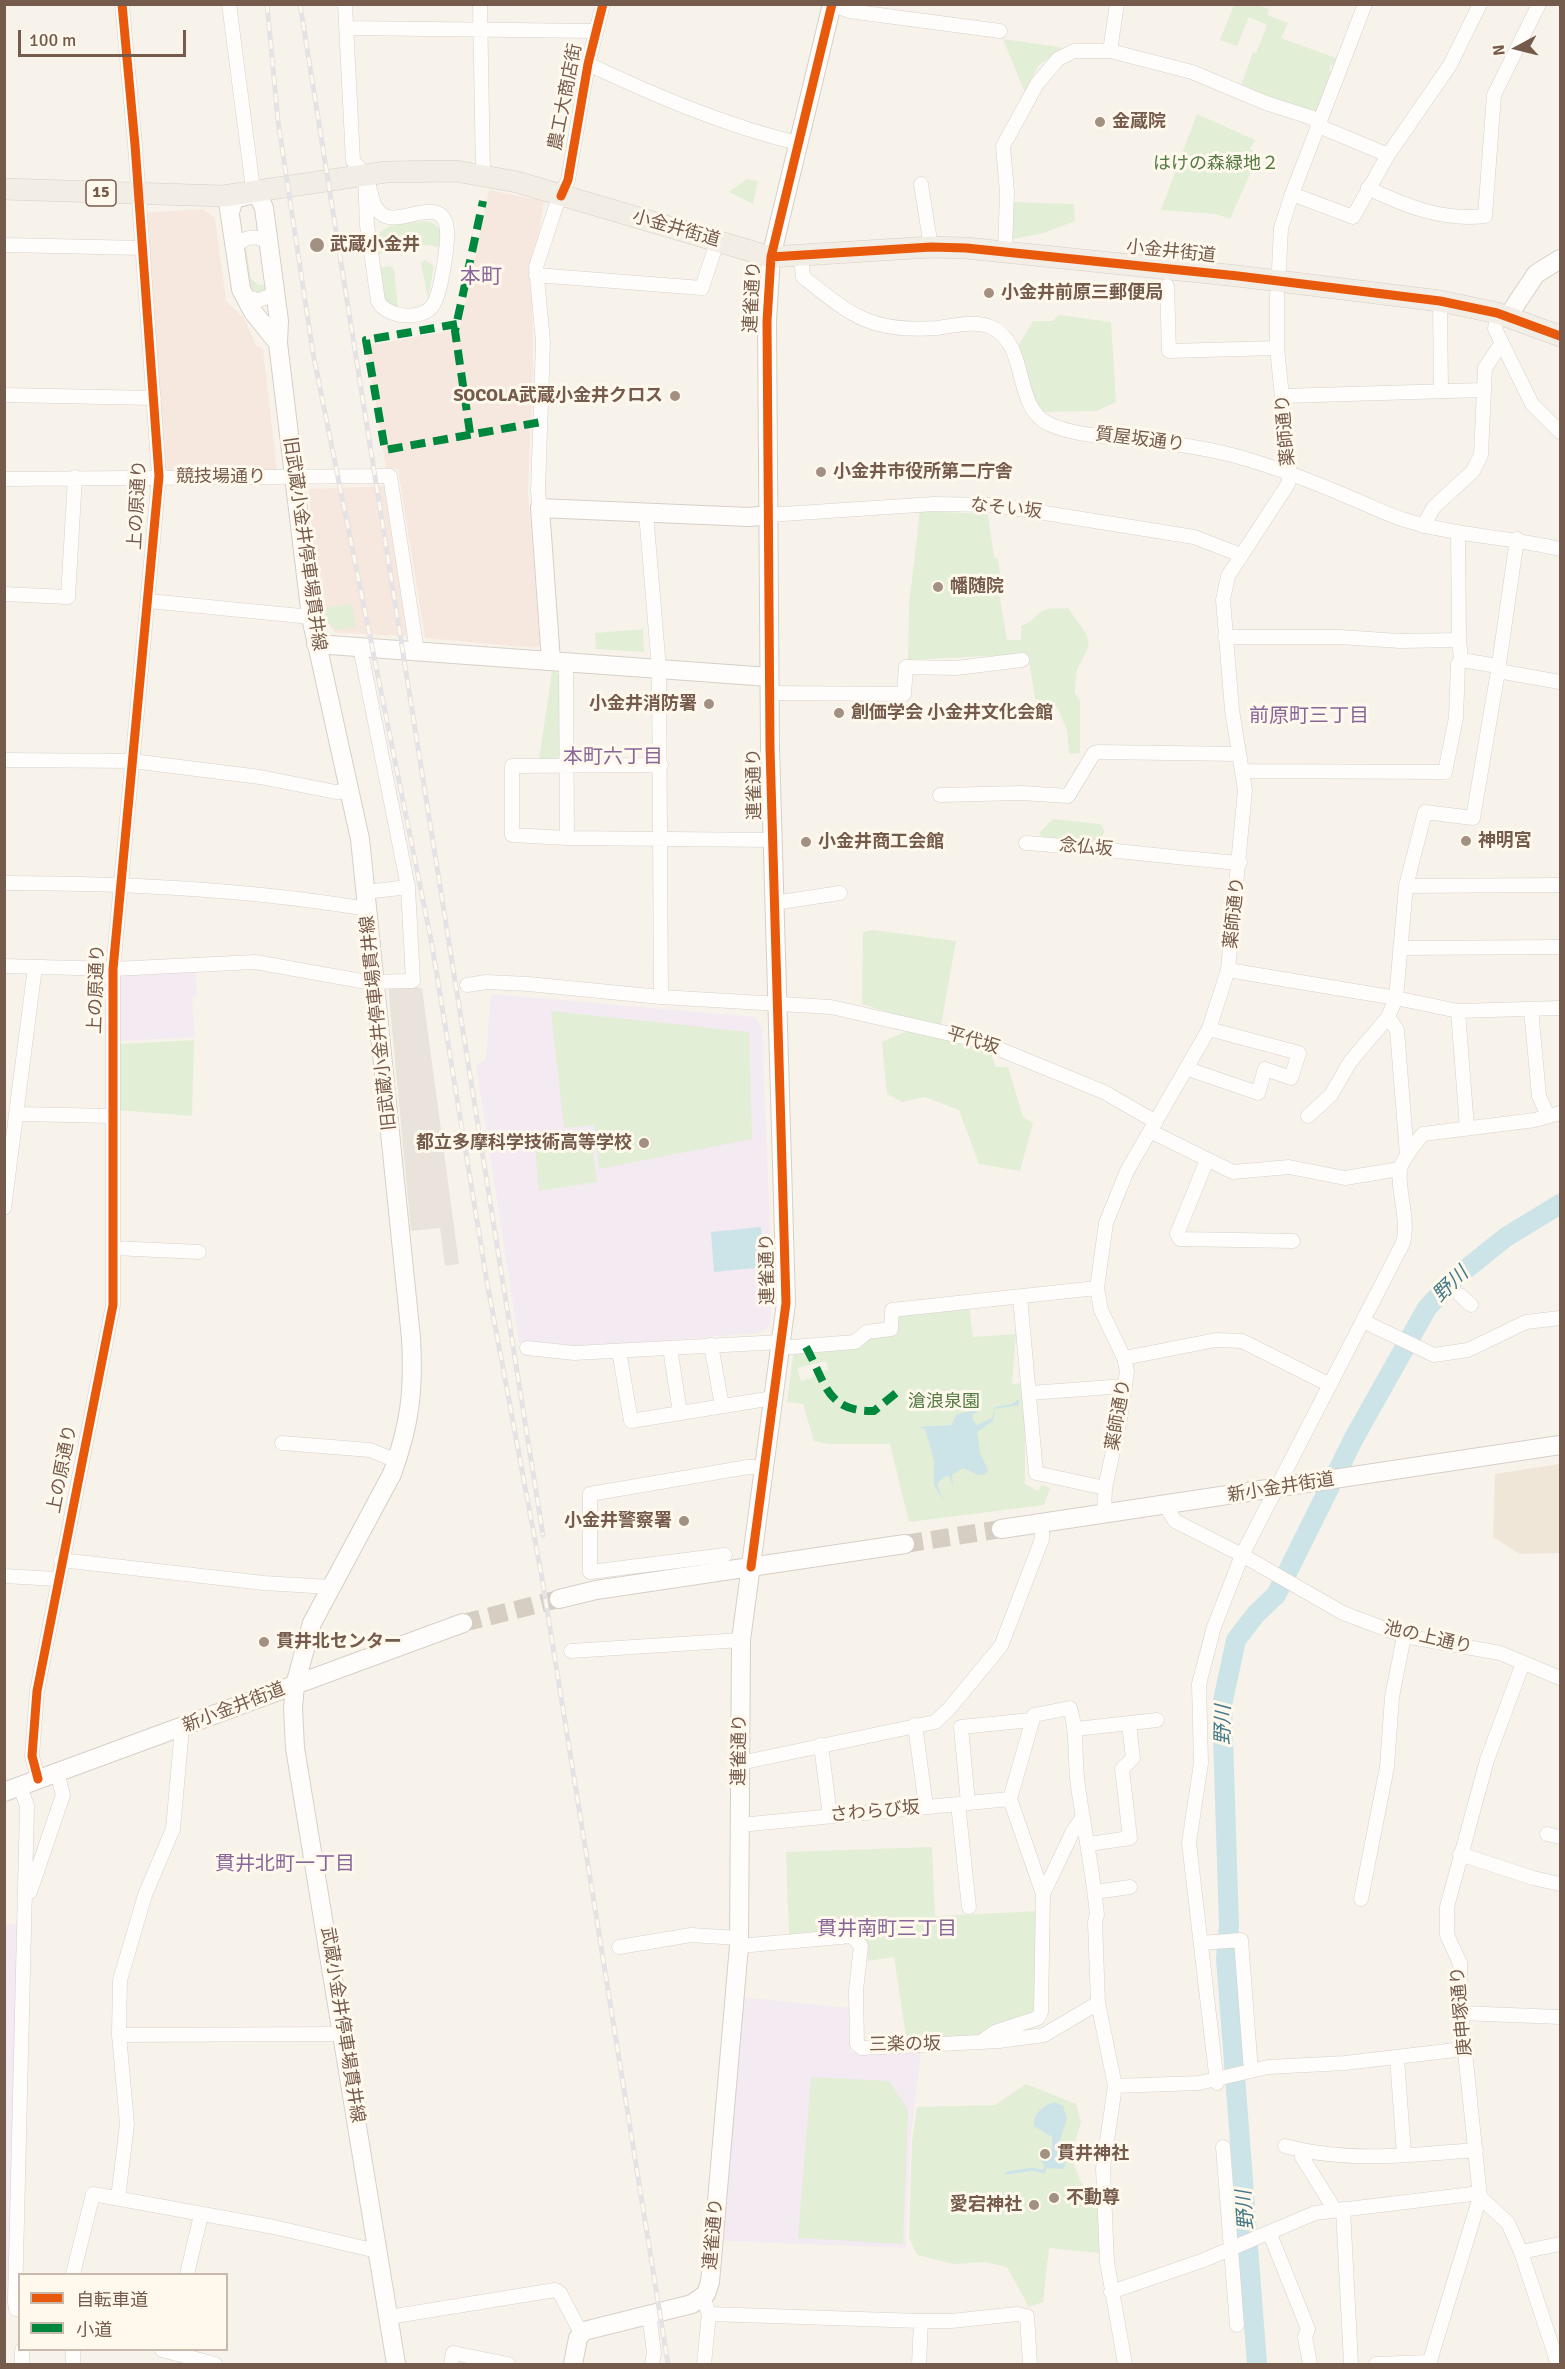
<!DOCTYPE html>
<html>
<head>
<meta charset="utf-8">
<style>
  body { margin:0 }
  #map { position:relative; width:1565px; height:2369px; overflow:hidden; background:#f7f3eb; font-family:Signika,"Noto Sans JP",sans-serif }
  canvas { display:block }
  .frame { position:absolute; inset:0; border:6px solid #755b4b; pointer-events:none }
  .legend { position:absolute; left:18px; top:2273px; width:210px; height:78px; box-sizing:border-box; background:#fff8ec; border:2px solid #c8b9ac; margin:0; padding:8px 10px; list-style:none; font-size:18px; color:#755b4b }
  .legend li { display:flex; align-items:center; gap:12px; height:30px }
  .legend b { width:30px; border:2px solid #c8b9ac }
  .north { position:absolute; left:1487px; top:18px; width:60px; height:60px; -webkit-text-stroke:4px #fff8ec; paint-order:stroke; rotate:263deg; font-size:16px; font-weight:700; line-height:24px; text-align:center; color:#755b4b }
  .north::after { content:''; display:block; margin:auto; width:21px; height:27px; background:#755b4b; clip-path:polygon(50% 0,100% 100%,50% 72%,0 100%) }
  .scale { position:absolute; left:18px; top:30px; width:168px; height:27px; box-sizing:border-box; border:3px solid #755b4b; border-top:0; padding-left:8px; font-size:18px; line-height:21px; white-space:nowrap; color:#755b4b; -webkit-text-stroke:4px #fff8ec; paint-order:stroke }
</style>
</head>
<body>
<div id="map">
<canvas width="1565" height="2369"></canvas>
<div class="frame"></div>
<ul class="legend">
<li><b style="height:8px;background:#e8590c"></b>自転車道</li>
<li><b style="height:8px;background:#00873e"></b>小道</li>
</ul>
<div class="north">N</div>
<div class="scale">100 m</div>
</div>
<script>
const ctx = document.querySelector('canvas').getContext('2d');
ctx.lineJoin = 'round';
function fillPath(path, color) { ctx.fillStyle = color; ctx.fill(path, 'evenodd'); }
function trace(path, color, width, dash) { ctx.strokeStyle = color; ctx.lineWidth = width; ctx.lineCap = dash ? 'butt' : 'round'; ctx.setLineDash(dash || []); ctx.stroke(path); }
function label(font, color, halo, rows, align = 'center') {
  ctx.font = font + ' Signika,"Noto Sans JP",sans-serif'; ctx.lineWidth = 6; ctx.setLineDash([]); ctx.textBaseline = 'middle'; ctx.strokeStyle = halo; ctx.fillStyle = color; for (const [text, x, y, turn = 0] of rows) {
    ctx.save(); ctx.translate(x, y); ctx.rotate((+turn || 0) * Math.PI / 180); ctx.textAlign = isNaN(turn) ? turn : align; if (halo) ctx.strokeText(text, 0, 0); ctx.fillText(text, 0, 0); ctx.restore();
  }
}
fillPath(new Path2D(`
  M 1560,1464 L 1560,1553 L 1520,1554 L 1493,1537 L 1495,1474 Z`), '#f0e6d8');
fillPath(new Path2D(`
  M 489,190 L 544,201 L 532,272 L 533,368 L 528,492 L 540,645 L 536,648 L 425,638 L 398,469 L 386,468 L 366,346 L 460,329 Z
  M 203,209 L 215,218 L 226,301 L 244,318 L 256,345 L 263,349 L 277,471 L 163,472 L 141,213 Z
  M 384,486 L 407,636 L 336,633 L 324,621 L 321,607 L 308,489 Z`), '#f7e8df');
fillPath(new Path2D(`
  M 388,986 L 422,988 L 459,1264 L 445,1266 L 440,1228 L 411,1231 Z`), '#eae3dc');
fillPath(new Path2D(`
  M 195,969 L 197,995 L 192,997 L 195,1037 L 120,1041 L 118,975 Z
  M 491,994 L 755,1017 L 762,1028 L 772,1281 L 770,1326 L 758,1333 L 580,1347 L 519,1343 L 476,1064 L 486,1060 Z
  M 4,1923 L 19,1925 L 10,2310 L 4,2309 Z
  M 741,1997 L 850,2008 L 851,2052 L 921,2051 L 910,2144 L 906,2248 L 721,2241 Z`), '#f4eaf2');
fillPath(new Path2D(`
  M 1234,5 L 1258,5 L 1269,9 L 1267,15 L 1288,23 L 1281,38 L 1339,59 L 1336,66 L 1331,65 L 1329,71 L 1335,73 L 1316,113 L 1241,86 L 1253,52 L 1256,53 L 1267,25 L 1249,17 L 1237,46 L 1220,40 Z
  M 1003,39 L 1060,47 L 1062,49 L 1038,66 L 1025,93 Z
  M 1197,114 L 1255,140 L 1250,149 L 1259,154 L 1230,219 L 1216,214 L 1161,210 Z
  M 747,179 L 758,181 L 753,204 L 729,192 Z
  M 1012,202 L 1074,204 L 1075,221 L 1044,233 L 1008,240 Z
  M 426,221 L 433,223 L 440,229 L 439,248 C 423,240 393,248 377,255 L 375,238 C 385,222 410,223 426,221 Z
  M 242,246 L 246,247 L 251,279 L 259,285 L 270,284 L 269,290 L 259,294 C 243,284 244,264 242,246 Z
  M 425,260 L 434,266 L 428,299 L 421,263 Z
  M 390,266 L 394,270 L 398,308 L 391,308 L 384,299 L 379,271 L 382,267 Z
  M 1059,315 L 1111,322 L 1116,402 L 1097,411 L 1039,412 L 1017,348 L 1033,321 L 1053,321 Z
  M 920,511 L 988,514 L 994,558 L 998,558 L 1002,590 L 999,592 L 1007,640 L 1021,640 L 1021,626 C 1034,622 1036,613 1047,609 C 1053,608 1062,609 1068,608 L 1087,635 L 1089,646 L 1077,670 L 1075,693 L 1080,701 L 1080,753 L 1069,754 L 1067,730 L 1057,707 L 1035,699 L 1028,654 L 908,660 L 909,605 Z
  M 352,604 L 356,627 L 336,630 L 326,619 L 324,608 Z
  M 643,629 L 644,652 L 596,649 L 595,633 Z
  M 554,671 L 560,676 L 561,753 L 556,760 L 539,759 L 552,672 Z
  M 1053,819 L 1100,824 L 1105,832 L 1096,844 L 1044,840 L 1039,833 Z
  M 873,930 L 956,941 L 939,1037 L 989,1048 L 996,1067 L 1008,1067 L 1023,1117 L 1033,1123 L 1020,1171 L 979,1164 L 959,1110 L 925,1097 L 902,1102 L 887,1094 L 882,1042 L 907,1031 L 901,1016 L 862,1004 L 863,932 Z
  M 551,1011 L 749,1032 L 752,1139 L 599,1169 L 594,1125 L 564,1128 Z
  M 194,1040 L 192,1116 L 118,1110 L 119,1044 Z
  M 590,1130 L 597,1182 L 539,1191 L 534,1137 Z
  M 969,1304 L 973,1337 L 1016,1334 L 1012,1384 L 1025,1383 L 1025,1484 L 1038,1491 L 1042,1485 L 1050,1488 L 1044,1505 L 909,1522 L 890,1444 L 829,1444 L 814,1441 L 803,1404 L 787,1402 L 794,1350 L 891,1329 L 892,1310 ZM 826,1361 L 828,1369 L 813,1373 L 814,1377 L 801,1381 L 797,1368 Z
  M 932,1847 L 935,1916 L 1039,1911 L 1036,2013 L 977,2039 L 908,2050 L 894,1957 L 868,1961 L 866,1947 L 856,1932 L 789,1936 L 786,1852 Z
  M 811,2077 L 889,2081 L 908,2110 L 903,2244 L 798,2238 Z
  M 1026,2084 L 1076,2104 L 1081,2122 L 1071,2156 L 1080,2180 L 1101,2212 L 1099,2253 L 1049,2248 L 1043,2302 L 1029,2307 L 1007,2267 L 984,2262 L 954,2264 L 917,2255 L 909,2238 L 912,2141 L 917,2107 L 995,2105 Z`), '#e3eed6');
fillPath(new Path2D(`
  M 761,1227 L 764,1267 L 714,1272 L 711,1232 Z
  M 1019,1399 L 1019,1405 L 995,1409 L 993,1421 L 977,1432 L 980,1453 L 988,1470 L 986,1474 L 978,1475 L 963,1468 L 952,1475 L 953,1486 L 949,1476 L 944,1477 L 937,1484 L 944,1501 L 934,1485 L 934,1461 L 925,1429 L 918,1427 L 951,1425 L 957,1414 L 982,1409 L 973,1414 L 972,1419 L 977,1425 L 992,1418 L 995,1407 L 1012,1404 Z
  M 1054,2102 L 1063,2106 L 1067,2118 L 1060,2140 L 1067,2160 L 1063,2169 L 1045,2168 L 1041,2160 L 1044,2155 L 1052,2153 L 1052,2137 L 1034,2126 C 1033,2113 1043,2106 1054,2102 Z`), '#cce4e7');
trace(new Path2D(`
  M 1007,2173 L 1033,2169 L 1044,2172 L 1045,2168`), '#cce4e7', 3);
trace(new Path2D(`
  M 1257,2364 L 1226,1958 L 1229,1926 L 1222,1705 L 1236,1640 L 1256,1614 L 1276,1595 L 1354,1438 L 1427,1308 L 1455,1278 L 1506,1237 L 1560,1204`), '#cce4e7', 20);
trace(new Path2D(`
  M 905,1544 L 1001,1529
  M 463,1623 L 559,1599`), '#d6cdc3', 18, [18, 9]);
const street = new Path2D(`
  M 229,4 L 252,181 L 257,193
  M 345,4 L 353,161 C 357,166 362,170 365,175 C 372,188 370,209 385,216 C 402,224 439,197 446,224 C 450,238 441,293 433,305 C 423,321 386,318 378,301 L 367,225 L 365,175
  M 480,4 L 483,174
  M 829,4 L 849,11 L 1000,31
  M 346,28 L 596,31
  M 1110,51 L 1117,4
  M 588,64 C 656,96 724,125 797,143
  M 921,184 L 931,247
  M 1368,188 C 1405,206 1443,221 1485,216 L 1494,95 L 1539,4
  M 1292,194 L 1353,217 L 1388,155 L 1450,65 L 1480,4
  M 4,245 L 143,248
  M 234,248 C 244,236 256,234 269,243
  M 1005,250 L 1007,192 L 1003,146 L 1037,84 L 1058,59 L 1074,51 L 1110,51 L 1192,72 L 1266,103 L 1313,118 L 1321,127 L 1388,155
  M 801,255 L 803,277 C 852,316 871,333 937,328 C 953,326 975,320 991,327 C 1030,345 1012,407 1049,424 C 1073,435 1103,436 1129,439 C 1165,442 1201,447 1236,456 C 1275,467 1314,482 1351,498 C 1369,505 1387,515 1405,520 C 1456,536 1509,537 1560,549
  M 1279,269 L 1281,228 L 1292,194 L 1365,4
  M 536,275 L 702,288 L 717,242
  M 1167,286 L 1169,351 L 1277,348
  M 245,297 L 259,300 L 275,294
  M 1440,301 L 1441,391
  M 1497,313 L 1495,329 L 1532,404 L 1560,432
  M 4,395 L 154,398
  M 1283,396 L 1482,390
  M 4,479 L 390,476 L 417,651
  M 540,508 L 538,491 L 543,342 L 536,267 L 556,206 L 568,180 L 588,64 L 603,4
  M 646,513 L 659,669 L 661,997
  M 768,515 L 934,504 L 995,505 L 1194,537 L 1241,555
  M 1423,526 L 1434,507 L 1473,471 L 1481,455 L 1485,368 L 1501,344
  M 1458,533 L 1459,640
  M 4,594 L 68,597 L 75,477
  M 149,601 L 311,617
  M 1225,637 L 1340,637 L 1400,641 L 1459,640 L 1461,660 L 1458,664 L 1456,718 L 1445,772 L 1242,771
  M 1461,660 L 1498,666
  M 566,663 L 567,838
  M 1498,671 L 1517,539
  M 769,693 L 904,694 L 906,667 L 956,668 L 1022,660
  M 4,760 L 132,761 L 260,777 L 336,792 L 350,791
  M 661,765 L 512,766 L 512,835 L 567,838 L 772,840
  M 940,795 L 1021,793 L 1068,796 L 1094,753 L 1098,752 L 1239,754
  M 1026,843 C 1098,848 1168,857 1240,863
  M 4,883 C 125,883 248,889 367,909
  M 1406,886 L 1560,885
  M 366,892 L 408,887
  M 774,903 L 840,893
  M 1400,948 L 1560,947
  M 4,966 L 113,969 L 255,962 L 367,982 L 413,981 L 408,887 L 360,647
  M 1228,970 L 1396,998 L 1458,1011 L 1560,1008
  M 467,985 L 486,982 L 528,984 L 661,997 L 831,1007 L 977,1040 L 1104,1092 L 1156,1122
  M 1531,1009 L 1539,1096 L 1548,1116
  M 1458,1011 L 1467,1128
  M 1388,1017 L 1397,1030 L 1407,1155
  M 1188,1069 L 1258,1093 L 1265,1069 L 1291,1078 L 1299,1053 L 1209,1029
  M 18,1114 L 112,1116
  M 1308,1116 L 1331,1095 L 1350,1062 L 1388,1017 L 1396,998 L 1406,886 L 1425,812 L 1473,818 L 1498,671 L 1560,682
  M 1150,1131 L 1233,1172 L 1289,1167 L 1345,1178 L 1400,1169
  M 1207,1160 L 1177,1234 L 1180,1239 L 1293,1241
  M 4,1208 L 35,967
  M 114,1248 L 199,1252
  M 1460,1295 L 1471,1305
  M 1020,1297 L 1036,1473 L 1105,1488
  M 1363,1321 L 1434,1355 L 1468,1350 L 1526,1322 L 1560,1318
  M 711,1345 L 722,1406
  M 527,1348 L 574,1353 L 781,1342
  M 670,1348 L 680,1413
  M 780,1348 L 855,1342 L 867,1332 L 891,1329 L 892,1310 L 1097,1288
  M 619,1351 L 631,1421 L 773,1398
  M 1124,1358 L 1216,1340 L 1242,1341 L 1330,1385
  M 1030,1393 L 1125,1386
  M 282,1443 L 370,1450 L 397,1461
  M 1165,1505 L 1175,1521 L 1242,1555 L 1343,1613 L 1404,1636 L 1500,1653 L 1560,1678
  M 1104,1514 L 1105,1488 L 1120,1419 L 1127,1371 L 1124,1358 L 1101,1310 L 1097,1288 L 1106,1223 L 1127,1171 L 1209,1029 L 1228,970 L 1245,790 L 1232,710 L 1223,600 L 1228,576 L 1288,484 L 1290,474 L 1277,348 L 1277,294
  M 725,1555 L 590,1572 L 590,1494 L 748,1467 L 765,1467
  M 61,1560 L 264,1583 L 330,1587
  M 4,1576 L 57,1579
  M 571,1651 L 741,1640
  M 915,1725 L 926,1807
  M 1076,1729 L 1157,1720
  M 821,1745 L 830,1816
  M 740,1763 L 935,1722 L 948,1710 L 1001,1646 L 1042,1539 L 1042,1522
  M 38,1779 L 32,1756 L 37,1691 L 113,1305 L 113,969 L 159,476 L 135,145 L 122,4
  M 1010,1799 L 1034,1715 L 1070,1708 C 1078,1734 1074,1759 1078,1786 C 1084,1829 1093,1872 1097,1915 L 1095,1922 L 1098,2003 L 1115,2086
  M 968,1803 L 961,1727 L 1031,1720
  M 958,1804 L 969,1907
  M 740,1825 L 1010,1799 L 1043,1894
  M 1547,1834 L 1560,1837
  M 1089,1844 L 1130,1838 L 1122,1769 L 1133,1758 L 1129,1724
  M 1460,1854 L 1533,1878 L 1560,1884
  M 30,1892 L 63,1795 L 57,1772
  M 1095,1892 L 1130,1887
  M 1361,1899 L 1387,1767 L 1392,1697 L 1404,1636
  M 1201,1943 L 1241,1940 L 1251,2071
  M 739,1946 L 852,1936 L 861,1946 L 856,1990 L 857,2044 L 862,2048 L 999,2041 L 1044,2035 L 1098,2003
  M 619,1947 L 691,1935 L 739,1938
  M 1461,2013 L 1560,2017
  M 119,2035 L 343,2034
  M 981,2042 L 995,2032 L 1038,2018 L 1041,2012 L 1043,1894 L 1073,1831 L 1083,1817
  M 1397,2058 L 1404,2155
  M 1217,2083 L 1189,1843 L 1201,1763 L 1199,1684 L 1214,1627 L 1242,1555 L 1403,1243 C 1410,1219 1395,1184 1401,1166 C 1406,1154 1415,1144 1423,1134 L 1535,1120 L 1560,1113
  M 1285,2146 C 1346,2163 1413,2155 1476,2150
  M 1223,2147 L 1237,2325
  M 1302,2151 L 1302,2157 L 1335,2210
  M 118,2198 L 127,2124 L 119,2035 L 120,1980 L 145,1895 L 173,1829 L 182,1728
  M 1343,2209 L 1351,2364
  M 1270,2234 L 1308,2329 L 1305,2337 L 1310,2364
  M 1521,2252 L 1560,2244
  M 73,2274 L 93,2194 L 274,2227 L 377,2251
  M 187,2274 L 201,2215
  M 1111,2292 L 1204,2260 L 1315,2213 L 1472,2194 L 1480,2197 L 1508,2223 L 1521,2252 L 1558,2364
  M 20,2310 L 16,2309 L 15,2302 L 27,1806 L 20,1786
  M 649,2313 L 654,2353 L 652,2364
  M 709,2314 L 921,2321 L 919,2364
  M 389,2317 L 555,2290 L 560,2293 L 581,2333
  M 921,2321 L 951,2321 L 1017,2314 L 1027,2316 L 1030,2364
  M 162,2350 L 215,2364
  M 22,2364 L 22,2350
  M 73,2364 L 73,2350
  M 451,2364 L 453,2353 L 508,2364
  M 704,2364 L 709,2314 L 706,2305
  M 1125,2364 L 1107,2262 L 1103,2168 L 1115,2086 L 1199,2083 L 1268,2067 L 1345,2063 L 1464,2049
  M 1376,2364 L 1430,2362
  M 1429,2364 L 1480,2197 L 1461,2013 L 1460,1963 L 1447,1935 L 1447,1907 L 1487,1760 L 1523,1663`);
const secondary = new Path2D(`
  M 228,202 L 241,289 L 253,312 L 278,343
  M 230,212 L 234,199 L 257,193 L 264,208 L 279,321 L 278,343 L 311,617 L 360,839 L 411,1338 C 414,1391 410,1424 392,1474 L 312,1623 L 295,1685 L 293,1708 L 295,1748 L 396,2364
  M 1508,316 L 1536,274 L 1560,259
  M 316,644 L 769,677
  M 551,661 L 540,508 L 749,517 L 768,515
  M 1001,1529 L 1560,1445
  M 559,1599 L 596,1590 L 905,1544
  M 4,1792 L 463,1623
  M 573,2364 L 578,2338 L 584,2331 L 692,2304 L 706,2294 L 710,2282 L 739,1946 L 741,1640 L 786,1303 L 770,748 L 767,321 L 771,257 L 832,4`);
const primary = new Path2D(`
  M 4,189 L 223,196 L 386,172 L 456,171 L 517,182 L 771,257 L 931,247 L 966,248 L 1238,276 L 1440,301 L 1497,313 L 1560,336`);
trace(street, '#d6d0c9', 15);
trace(secondary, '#d6cfc7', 20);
trace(primary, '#d5cdc6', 22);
trace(street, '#fefdfc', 14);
trace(secondary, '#fefdfc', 18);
trace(primary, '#f2eee6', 21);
const rail = new Path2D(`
  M 267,4 L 278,121 L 313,353 L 432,945 L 487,1282 L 542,1578 L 668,2364
  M 300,4 L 543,1535`);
trace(rail, '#e5e2e5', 5);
trace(rail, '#fff8ec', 3, [9]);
trace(new Path2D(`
  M 457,324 L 366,340 L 385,450 L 541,422
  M 470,433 L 455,331 L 483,201
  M 806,1347 C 826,1383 826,1412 874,1411 L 901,1389`), '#00873e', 8, [15, 8]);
trace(new Path2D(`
  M 561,196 L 568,180 L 588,64 L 603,4
  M 771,257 L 931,247 L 966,248 L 1238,276 L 1440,301 L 1497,313 L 1560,336
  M 751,1567 L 786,1303 L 770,748 L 767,321 L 771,257 L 832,4
  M 38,1779 L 32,1756 L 37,1691 L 113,1305 L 113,969 L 159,476 L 135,145 L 122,4`), '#e8590c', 9);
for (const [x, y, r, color] of [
  [1100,122,6,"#a29083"],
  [317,245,8,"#a29083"],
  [989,293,6,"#a29083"],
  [675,396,6,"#a29083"],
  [821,472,6,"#a29083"],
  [938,587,6,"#a29083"],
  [709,704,6,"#a29083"],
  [839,713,6,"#a29083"],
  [1466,841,6,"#a29083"],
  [806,842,6,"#a29083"],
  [644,1143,6,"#a29083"],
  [684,1521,6,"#a29083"],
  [264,1642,6,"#a29083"],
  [1045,2154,6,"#a29083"],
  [1054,2198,6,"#a29083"],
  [1034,2205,6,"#a29083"]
]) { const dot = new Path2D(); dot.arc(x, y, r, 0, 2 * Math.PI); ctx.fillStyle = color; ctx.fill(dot); trace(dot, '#fff8ec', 2); }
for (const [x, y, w] of [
  [101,193,30]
]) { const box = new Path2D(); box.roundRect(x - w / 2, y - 13, w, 26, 4.5); ctx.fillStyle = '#fff8ec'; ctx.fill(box); trace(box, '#755b4b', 1.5); }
label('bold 16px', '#755b4b', null, [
  ["15",101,193]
]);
label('18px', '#755b4b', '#fff8ec', [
  ["農工大商店街",566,97,-79],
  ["小金井街道",676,229,16],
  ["小金井街道",1171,252,6],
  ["連雀通り",753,297,-87],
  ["薬師通り",1286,430,-95],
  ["質屋坂通り",1140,440,7],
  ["競技場通り",221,477],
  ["上の原通り",138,505,-87],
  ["なそい坂",1006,509,6],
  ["旧武蔵小金井停車場貫井線",304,544,82],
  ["連雀通り",755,784,-91],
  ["念仏坂",1086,848,5],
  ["薬師通り",1235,913,-84],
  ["上の原通り",97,989,-88],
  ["旧武蔵小金井停車場貫井線",379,1023,-96],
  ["平代坂",973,1041,17],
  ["連雀通り",768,1269,-91],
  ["薬師通り",1119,1415,-80],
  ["上の原通り",63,1469,-79],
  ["新小金井街道",1281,1488,-9],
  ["池の上通り",1428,1638,13],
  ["新小金井街道",234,1708,-21],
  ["連雀通り",740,1750,-89],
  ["さわらび坂",875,1812,-5],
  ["庚申塚通り",1462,2011,-95],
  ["武蔵小金井停車場貫井線",342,2025,81],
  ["三楽の坂",905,2045,-1],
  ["連雀通り",714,2234,-85]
]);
label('bold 18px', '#755b4b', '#fff8ec', [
  ["金蔵院",1112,122],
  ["武蔵小金井",330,245],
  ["小金井前原三郵便局",1001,293],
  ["SOCOLA武蔵小金井クロス",663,396,"right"],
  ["小金井市役所第二庁舎",833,472],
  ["幡随院",950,587],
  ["小金井消防署",697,704,"right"],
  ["創価学会 小金井文化会館",851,713],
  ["神明宮",1478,841],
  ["小金井商工会館",818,842],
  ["都立多摩科学技術高等学校",632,1143,"right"],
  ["小金井警察署",672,1521,"right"],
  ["貫井北センター",276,1642],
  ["貫井神社",1057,2154],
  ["不動尊",1066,2198],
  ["愛宕神社",1022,2205,"right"]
], 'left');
label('18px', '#527a42', '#fff8ec', [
  ["はけの森緑地２",1216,164],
  ["滄浪泉園",944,1402]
]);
label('20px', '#896698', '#fff8ec', [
  ["前原町三丁目",1309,717],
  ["本町六丁目",613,758],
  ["貫井北町一丁目",285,1865],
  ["貫井南町三丁目",887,1930]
]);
label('italic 20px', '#457a88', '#fff8ec', [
  ["野川",1451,1285,-44],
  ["野川",1224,1725,-89],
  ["野川",1246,2210,-94]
]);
label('21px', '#896698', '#fff8ec', [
  ["本町",481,277]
]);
</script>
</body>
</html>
